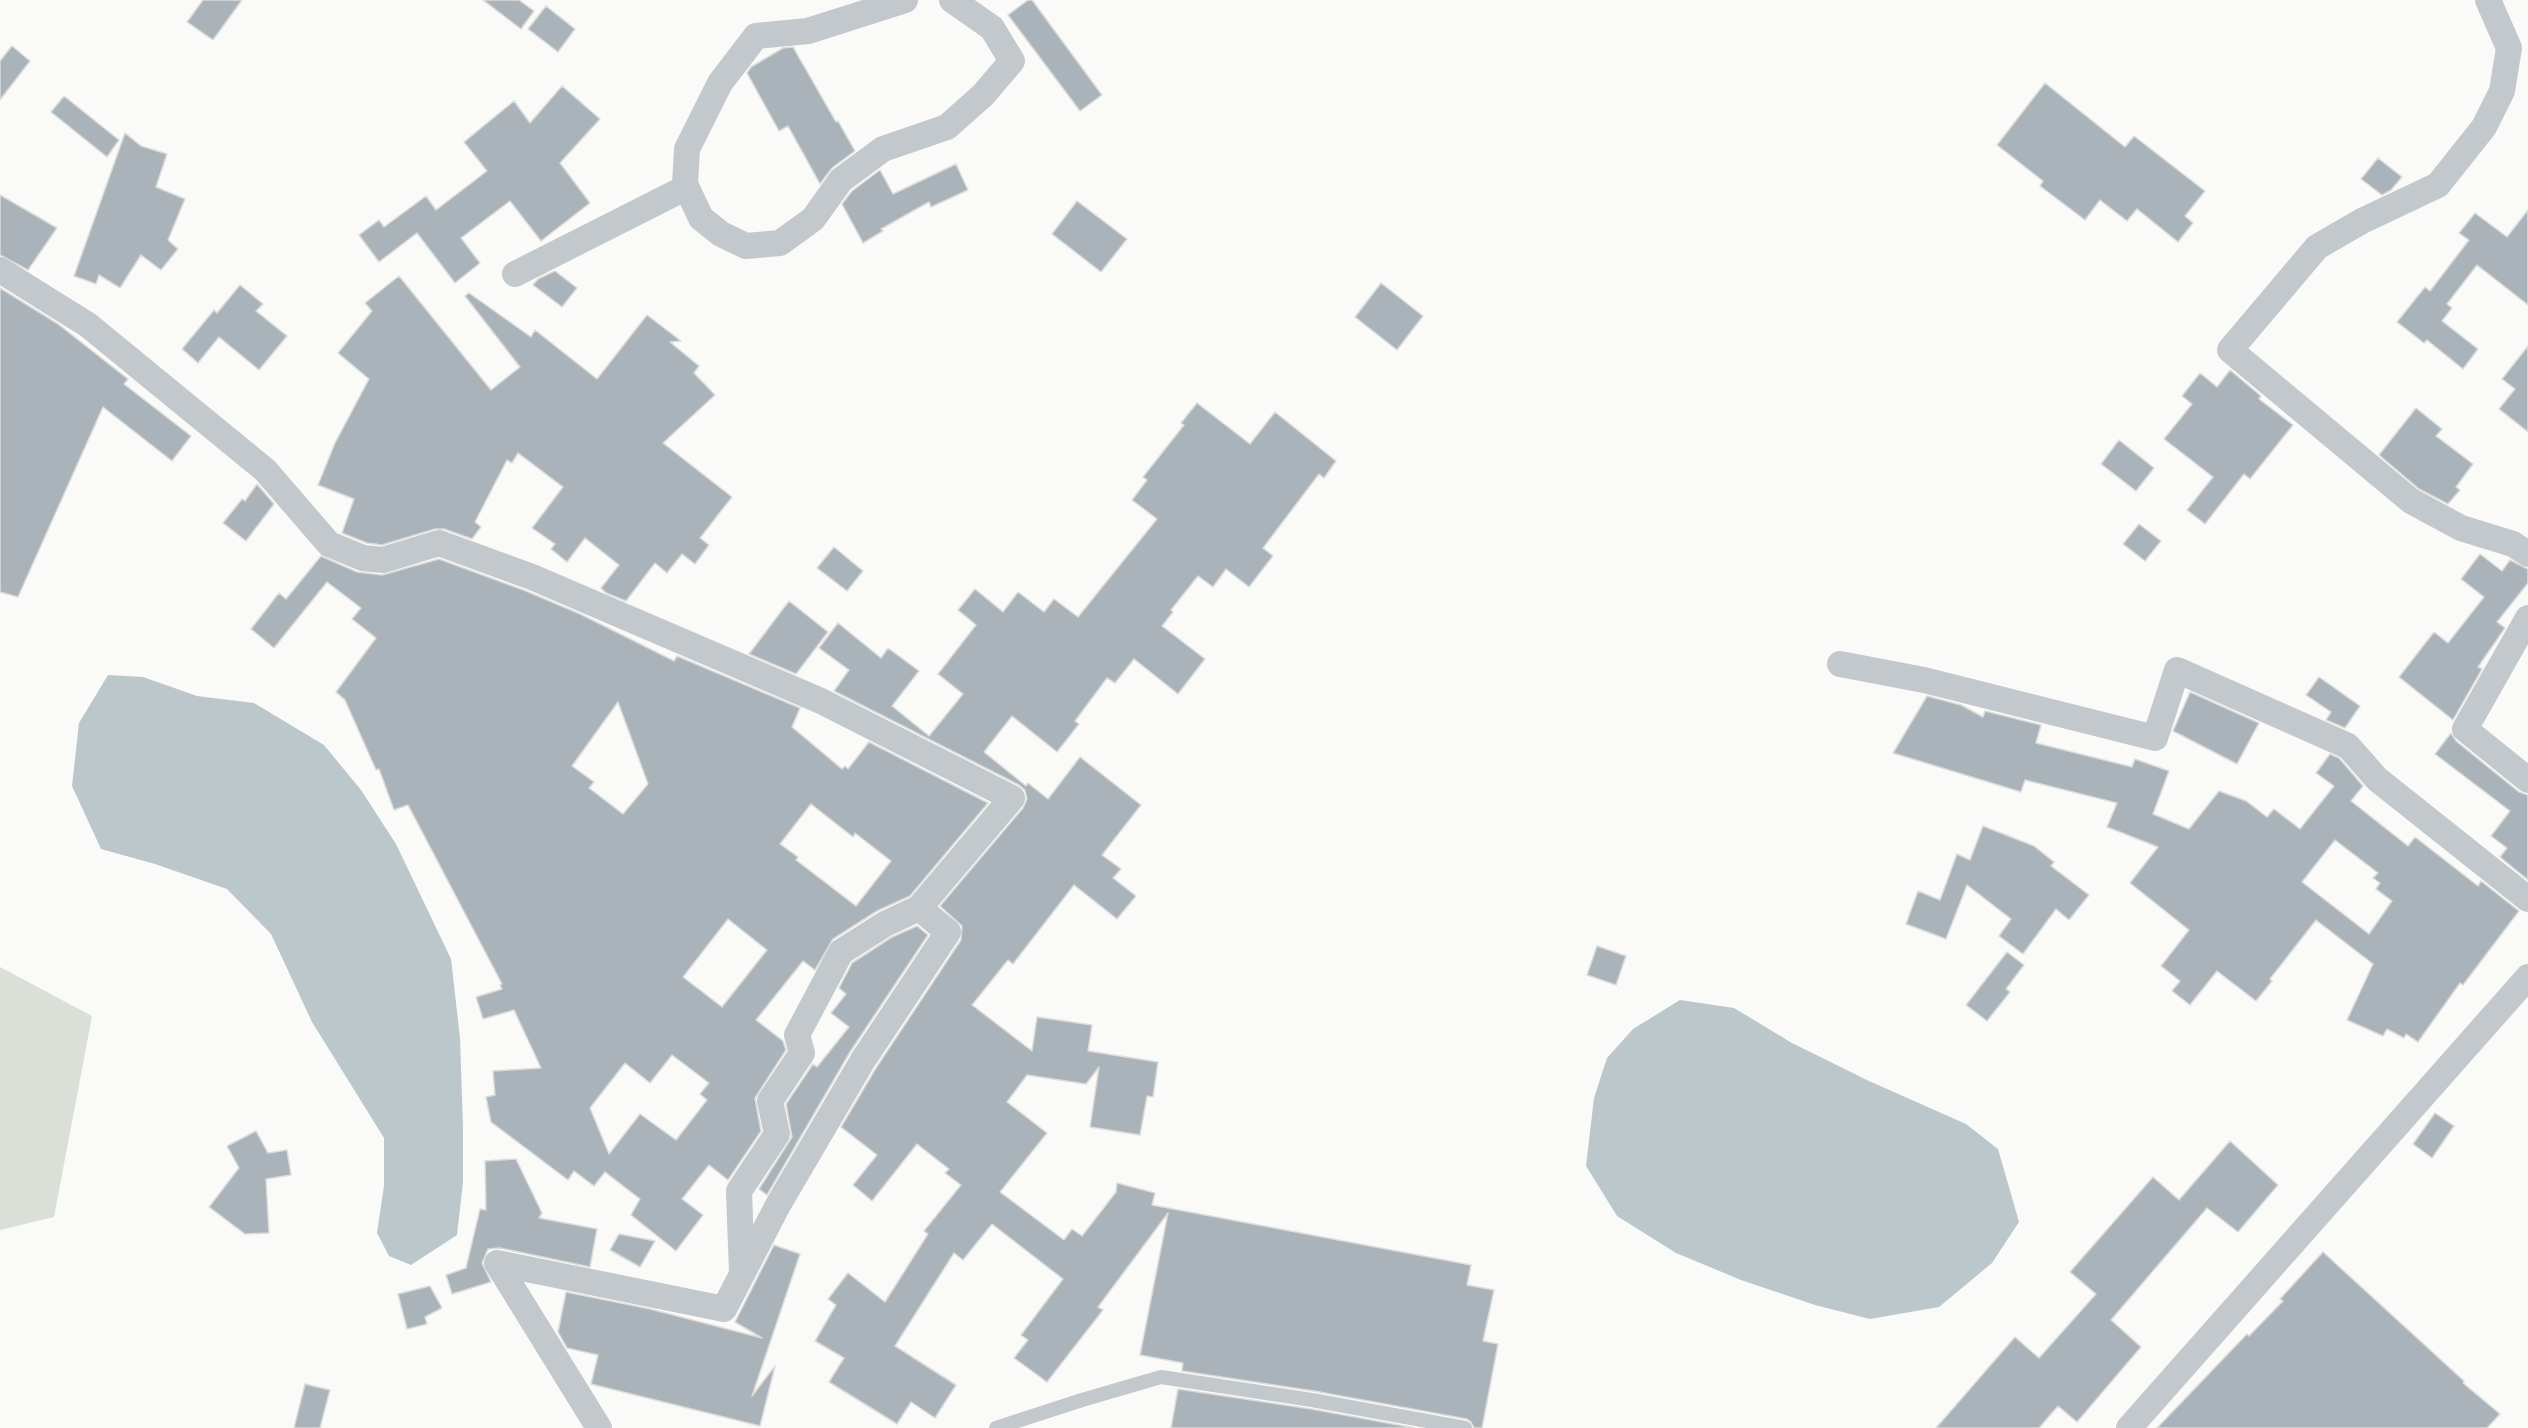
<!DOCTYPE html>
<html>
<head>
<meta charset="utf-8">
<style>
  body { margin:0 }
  canvas { display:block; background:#fafaf8 }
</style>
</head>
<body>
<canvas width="2528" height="1428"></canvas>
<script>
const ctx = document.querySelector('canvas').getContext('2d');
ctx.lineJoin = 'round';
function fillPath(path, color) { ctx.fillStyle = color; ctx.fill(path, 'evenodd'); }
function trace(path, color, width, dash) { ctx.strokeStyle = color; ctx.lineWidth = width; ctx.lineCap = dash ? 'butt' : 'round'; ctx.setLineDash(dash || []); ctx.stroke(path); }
fillPath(new Path2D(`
  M 0,967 L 92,1016 L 54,1217 L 0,1230 Z`), '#dadfd7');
fillPath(new Path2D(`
  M 108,675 L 143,677 L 197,696 L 254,703 L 324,745 L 361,790 L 396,844 L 451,959 L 460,1038 L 463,1128 L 463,1182 L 457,1235 L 411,1265 L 389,1256 L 377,1233 L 384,1186 L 384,1138 L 312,1022 L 271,934 L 227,889 L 155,864 L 101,849 L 72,786 L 79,723 Z
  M 1680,1000 L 1734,1008 L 1792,1043 L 1869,1081 L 1966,1124 L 1998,1149 L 2019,1222 L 1992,1263 L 1939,1307 L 1870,1319 L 1815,1305 L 1741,1280 L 1676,1253 L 1617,1216 L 1586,1166 L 1594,1098 L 1607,1058 L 1633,1029 Z`), '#bbc7cb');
const building = new Path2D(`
  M 203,0 L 242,0 L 213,40 L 187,22 Z
  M 483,0 L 519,0 L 534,11 L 521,29 Z
  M 1028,0 L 1032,0 L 1102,95 L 1080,111 L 1008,15 Z
  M 546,6 L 575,29 L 558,52 L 528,29 Z
  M 12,46 L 30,61 L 0,100 L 0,61 Z
  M 793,47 L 836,122 L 838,121 L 855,151 L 832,168 L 820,184 L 788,126 L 779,131 L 747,73 L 751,67 L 783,48 Z
  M 2045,83 L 2125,147 L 2134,136 L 2205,191 L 2185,216 L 2193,223 L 2178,242 L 2137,209 L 2127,221 L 2100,200 L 2085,220 L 2040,186 L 2043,181 L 1997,145 Z
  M 562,86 L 600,119 L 560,163 L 590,203 L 541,241 L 510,201 L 461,238 L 480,263 L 455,283 L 417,233 L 379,262 L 359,235 L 379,220 L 384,227 L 426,196 L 436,210 L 487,171 L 464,142 L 514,101 L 530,123 Z
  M 64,96 L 119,140 L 107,157 L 51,112 Z
  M 125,133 L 141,146 L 167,154 L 156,187 L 185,199 L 168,240 L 178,249 L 161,270 L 141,255 L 120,288 L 99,275 L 96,284 L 74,276 Z
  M 2378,158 L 2402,177 L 2391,190 L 2382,195 L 2361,179 Z
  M 956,164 L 968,190 L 931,207 L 929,202 L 881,229 L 883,231 L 863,243 L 842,204 L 852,191 L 880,170 L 893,194 Z
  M 0,195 L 57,228 L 28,270 L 0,255 Z
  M 1077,201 L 1127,239 L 1101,272 L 1052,234 Z
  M 2528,210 L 2528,305 L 2477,265 L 2447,304 L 2452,308 L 2442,321 L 2478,349 L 2463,369 L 2427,340 L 2424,343 L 2397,322 L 2425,287 L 2430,291 L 2469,240 L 2459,233 L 2475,213 L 2507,237 Z
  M 555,271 L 577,288 L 562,307 L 533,285 L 538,279 Z
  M 399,276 L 491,390 L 520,367 L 465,296 L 469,293 L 531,337 L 535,330 L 597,379 L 647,315 L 681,341 L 670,342 L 699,366 L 694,373 L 715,395 L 663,443 L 732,497 L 700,538 L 709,545 L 695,564 L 682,554 L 667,573 L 655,563 L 626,601 L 606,593 L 601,588 L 619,565 L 585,538 L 567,562 L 551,549 L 555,544 L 532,528 L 563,487 L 518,453 L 512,463 L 507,460 L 475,522 L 481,527 L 472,539 L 444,529 L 435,529 L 382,545 L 367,543 L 342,533 L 354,499 L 318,485 L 335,443 L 369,379 L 338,353 L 372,311 L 365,303 Z
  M 1381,283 L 1423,316 L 1397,350 L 1355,317 Z
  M 240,285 L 263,304 L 256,311 L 287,336 L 259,370 L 219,337 L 198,363 L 182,349 L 214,310 L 217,313 Z
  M 0,288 L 58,324 L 128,379 L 124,384 L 191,436 L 172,461 L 103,407 L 18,597 L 0,592 Z
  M 2528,346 L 2528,432 L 2499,409 L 2515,389 L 2502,379 Z
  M 2230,370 L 2261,396 L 2259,399 L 2293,425 L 2250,479 L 2244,474 L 2205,524 L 2187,510 L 2213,477 L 2164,439 L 2192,404 L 2182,396 L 2200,373 L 2217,387 Z
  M 1197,403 L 1250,444 L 1275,412 L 1336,461 L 1324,478 L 1319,474 L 1263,548 L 1273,556 L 1249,587 L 1226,569 L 1213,587 L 1198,576 L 1171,610 L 1173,612 L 1162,626 L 1205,659 L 1178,694 L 1134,659 L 1115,683 L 1107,678 L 1075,721 L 1079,724 L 1057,752 L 1012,716 L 984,752 L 1026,786 L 1028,783 L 1048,799 L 1080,757 L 1141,805 L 1102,855 L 1121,869 L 1113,878 L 1136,896 L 1117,919 L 1074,885 L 1013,964 L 1008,960 L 972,1005 L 1032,1051 L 1037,1017 L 1092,1025 L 1088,1051 L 1158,1062 L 1153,1097 L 1147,1096 L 1140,1135 L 1090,1127 L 1099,1067 L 1086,1084 L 1027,1075 L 1007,1102 L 1047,1133 L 1000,1192 L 1064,1240 L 1072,1229 L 1082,1236 L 1116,1192 L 1117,1183 L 1155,1193 L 1152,1205 L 1471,1265 L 1467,1285 L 1494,1290 L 1483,1341 L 1498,1344 L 1482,1428 L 1474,1428 L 1471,1422 L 1467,1419 L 1314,1391 L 1182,1371 L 1183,1363 L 1140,1355 L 1168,1213 L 1098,1307 L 1103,1310 L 1047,1382 L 1014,1358 L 1028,1340 L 1021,1335 L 1063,1279 L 992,1224 L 963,1260 L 954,1253 L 895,1346 L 956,1385 L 935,1418 L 911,1402 L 897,1424 L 829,1382 L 844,1358 L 815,1341 L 836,1305 L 828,1299 L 848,1273 L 885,1302 L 928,1234 L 924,1231 L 961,1185 L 945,1173 L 949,1169 L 917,1144 L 872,1201 L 853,1185 L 877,1155 L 841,1127 L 876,1068 L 961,940 L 962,926 L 940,906 L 1023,808 L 1027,799 L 1025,790 L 1019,785 L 834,691 L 849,670 L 819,648 L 838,623 L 881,658 L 888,648 L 919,671 L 892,706 L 929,736 L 963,694 L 938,674 L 976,625 L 958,610 L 975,589 L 1003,612 L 1018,592 L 1044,612 L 1054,599 L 1078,617 L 1157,519 L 1132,500 L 1147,480 L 1143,477 L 1184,425 L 1181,423 Z
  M 2416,408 L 2442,429 L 2436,436 L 2473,464 L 2456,487 L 2460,490 L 2448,504 L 2419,489 L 2379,455 Z
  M 2119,440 L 2154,468 L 2136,491 L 2101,464 Z
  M 257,484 L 274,504 L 246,541 L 223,523 L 242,499 L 245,501 Z
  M 2139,524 L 2161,541 L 2145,561 L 2123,544 Z
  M 834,547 L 863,571 L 847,591 L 817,568 Z
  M 2480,554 L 2502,571 L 2510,560 L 2528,569 L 2528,583 L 2497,622 L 2505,628 L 2478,667 L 2482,669 L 2453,720 L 2399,677 L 2434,632 L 2448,643 L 2484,597 L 2461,579 Z
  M 321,556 L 357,572 L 382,575 L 439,559 L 526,591 L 580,614 L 674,661 L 677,656 L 800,708 L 792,727 L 842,769 L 845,766 L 848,769 L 869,742 L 988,803 L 910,896 L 877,911 L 833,939 L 815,970 L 803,961 L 756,1020 L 783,1041 L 786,1050 L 755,1098 L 761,1131 L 728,1180 L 709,1165 L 682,1199 L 703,1215 L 676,1251 L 631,1215 L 640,1199 L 605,1172 L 594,1186 L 574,1171 L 568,1180 L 491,1122 L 486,1097 L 495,1095 L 493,1071 L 541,1068 L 514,1010 L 483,1019 L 476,997 L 502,989 L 500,985 L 502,984 L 408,805 L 394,810 L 379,769 L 376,770 L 345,700 L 336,692 L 376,638 L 352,619 L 361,608 L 327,582 L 274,648 L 251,629 L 279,593 L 286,599 ZM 618,702 L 648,784 L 623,814 L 589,788 L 594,782 L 572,766 ZM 811,804 L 853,837 L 855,833 L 891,861 L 856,906 L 796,860 L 798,857 L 780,844 ZM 728,919 L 767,950 L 722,1007 L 683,977 ZM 672,1055 L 709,1083 L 700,1094 L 707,1100 L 676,1140 L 640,1114 L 609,1154 L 590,1108 L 625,1063 L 650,1083 Z
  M 789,601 L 828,632 L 796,674 L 749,654 Z
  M 2319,677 L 2360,706 L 2345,728 L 2326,720 L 2331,712 L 2306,695 Z
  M 2190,692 L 2259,723 L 2237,764 L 2173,731 Z
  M 1927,696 L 1961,705 L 1983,717 L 1985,711 L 2041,725 L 2036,743 L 2132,767 L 2135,759 L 2169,771 L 2153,814 L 2189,829 L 2219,791 L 2246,801 L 2267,817 L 2274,809 L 2300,829 L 2334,786 L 2316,773 L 2330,754 L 2339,758 L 2363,786 L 2351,801 L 2408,846 L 2415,837 L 2478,886 L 2481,881 L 2519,911 L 2463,985 L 2460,983 L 2418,1042 L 2406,1034 L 2404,1038 L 2387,1029 L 2383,1036 L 2347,1020 L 2373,964 L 2316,920 L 2270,979 L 2272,981 L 2256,1001 L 2217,971 L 2190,1005 L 2172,991 L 2180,981 L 2161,966 L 2189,930 L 2130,883 L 2158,847 L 2107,827 L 2117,803 L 2025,780 L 2021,792 L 1893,753 ZM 2335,840 L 2378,873 L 2373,878 L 2380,883 L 2376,889 L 2392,901 L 2369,934 L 2302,882 Z
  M 2451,733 L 2456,741 L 2519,792 L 2528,795 L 2528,880 L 2500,857 L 2507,848 L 2491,836 L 2510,811 L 2435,754 Z
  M 1983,826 L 2034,846 L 2054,862 L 2051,866 L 2089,895 L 2069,920 L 2056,909 L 2023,954 L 1999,936 L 2011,919 L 1967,885 L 1946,939 L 1906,924 L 1918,891 L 1940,900 L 1957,854 L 1970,860 Z
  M 917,926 L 928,935 L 850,1052 L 767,1195 L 759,1189 L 792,1137 L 786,1104 L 813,1064 L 817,1067 L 849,1027 L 831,1013 L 846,994 L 839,988 L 852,963 L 892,937 Z
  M 1597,946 L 1626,956 L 1616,985 L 1587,975 Z
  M 2007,952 L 2024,965 L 2006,989 L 2010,992 L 1987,1021 L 1966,1005 Z
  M 2435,1113 L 2454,1126 L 2432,1158 L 2413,1144 Z
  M 256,1131 L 268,1153 L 287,1150 L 291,1175 L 266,1179 L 269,1233 L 245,1234 L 209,1207 L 239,1168 L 227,1146 Z
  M 2230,1141 L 2278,1185 L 2238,1232 L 2207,1208 L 2111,1320 L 2141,1347 L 2077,1422 L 2058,1406 L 2039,1428 L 1936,1428 L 2015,1337 L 2039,1358 L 2096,1294 L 2070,1272 L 2153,1177 L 2179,1200 Z
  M 516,1159 L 542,1213 L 539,1218 L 597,1229 L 590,1267 L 500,1248 L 488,1249 L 482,1263 L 491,1282 L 452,1294 L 446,1275 L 466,1268 L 480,1209 L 486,1210 L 485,1161 Z
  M 619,1234 L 655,1241 L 640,1267 L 610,1250 Z
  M 774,1245 L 800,1254 L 752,1396 L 775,1366 L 760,1426 L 591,1384 L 598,1355 L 567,1348 L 558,1332 L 566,1292 L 650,1309 L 762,1338 L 735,1322 Z
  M 2323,1252 L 2464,1381 L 2463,1383 L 2500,1414 L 2487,1428 L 2157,1428 L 2247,1334 L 2249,1336 L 2283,1301 L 2280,1299 Z
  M 430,1286 L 442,1308 L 425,1317 L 427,1324 L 407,1329 L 398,1294 Z
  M 305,1384 L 330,1390 L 320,1428 L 294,1428 Z
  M 1178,1389 L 1311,1409 L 1415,1428 L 1171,1428 Z`);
fillPath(building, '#aab3b9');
trace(building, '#dcdcda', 1.5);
trace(new Path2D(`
  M 996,1428 L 1082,1400 L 1161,1377 L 1312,1400 L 1465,1428`), '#c3c8cc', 14);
trace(new Path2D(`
  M 905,0 L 808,31 L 756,36 L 720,83 L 687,149 L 685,184 L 701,218 L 721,234 L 746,246 L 780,243 L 813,219 L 841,180 L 883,149 L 947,127 L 983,95 L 1012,61 L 992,28 L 952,0
  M 2488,0 L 2509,48 L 2502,91 L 2484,127 L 2438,185 L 2362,221 L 2317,247 L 2230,350 L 2411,501 L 2461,528 L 2513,544 L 2528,554
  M 0,270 L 88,325 L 265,470 L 329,544 L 363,558 L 383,560 L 439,543 L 532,577 L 821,701 L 1012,798 L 919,908 L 948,932 L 863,1060 L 778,1205 L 724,1309 L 497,1263 L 599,1428
  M 515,274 L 685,188 L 685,184
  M 2528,618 L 2465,729 L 2528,780
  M 1840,664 L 1924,680 L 2155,738 L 2177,670 L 2348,746 L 2377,779 L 2528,899
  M 742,1273 L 739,1191 L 777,1134 L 770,1101 L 802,1053 L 797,1035 L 841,952 L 885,924 L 919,908
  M 2129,1428 L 2528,977`), '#c3c8cc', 26);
</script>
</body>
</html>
